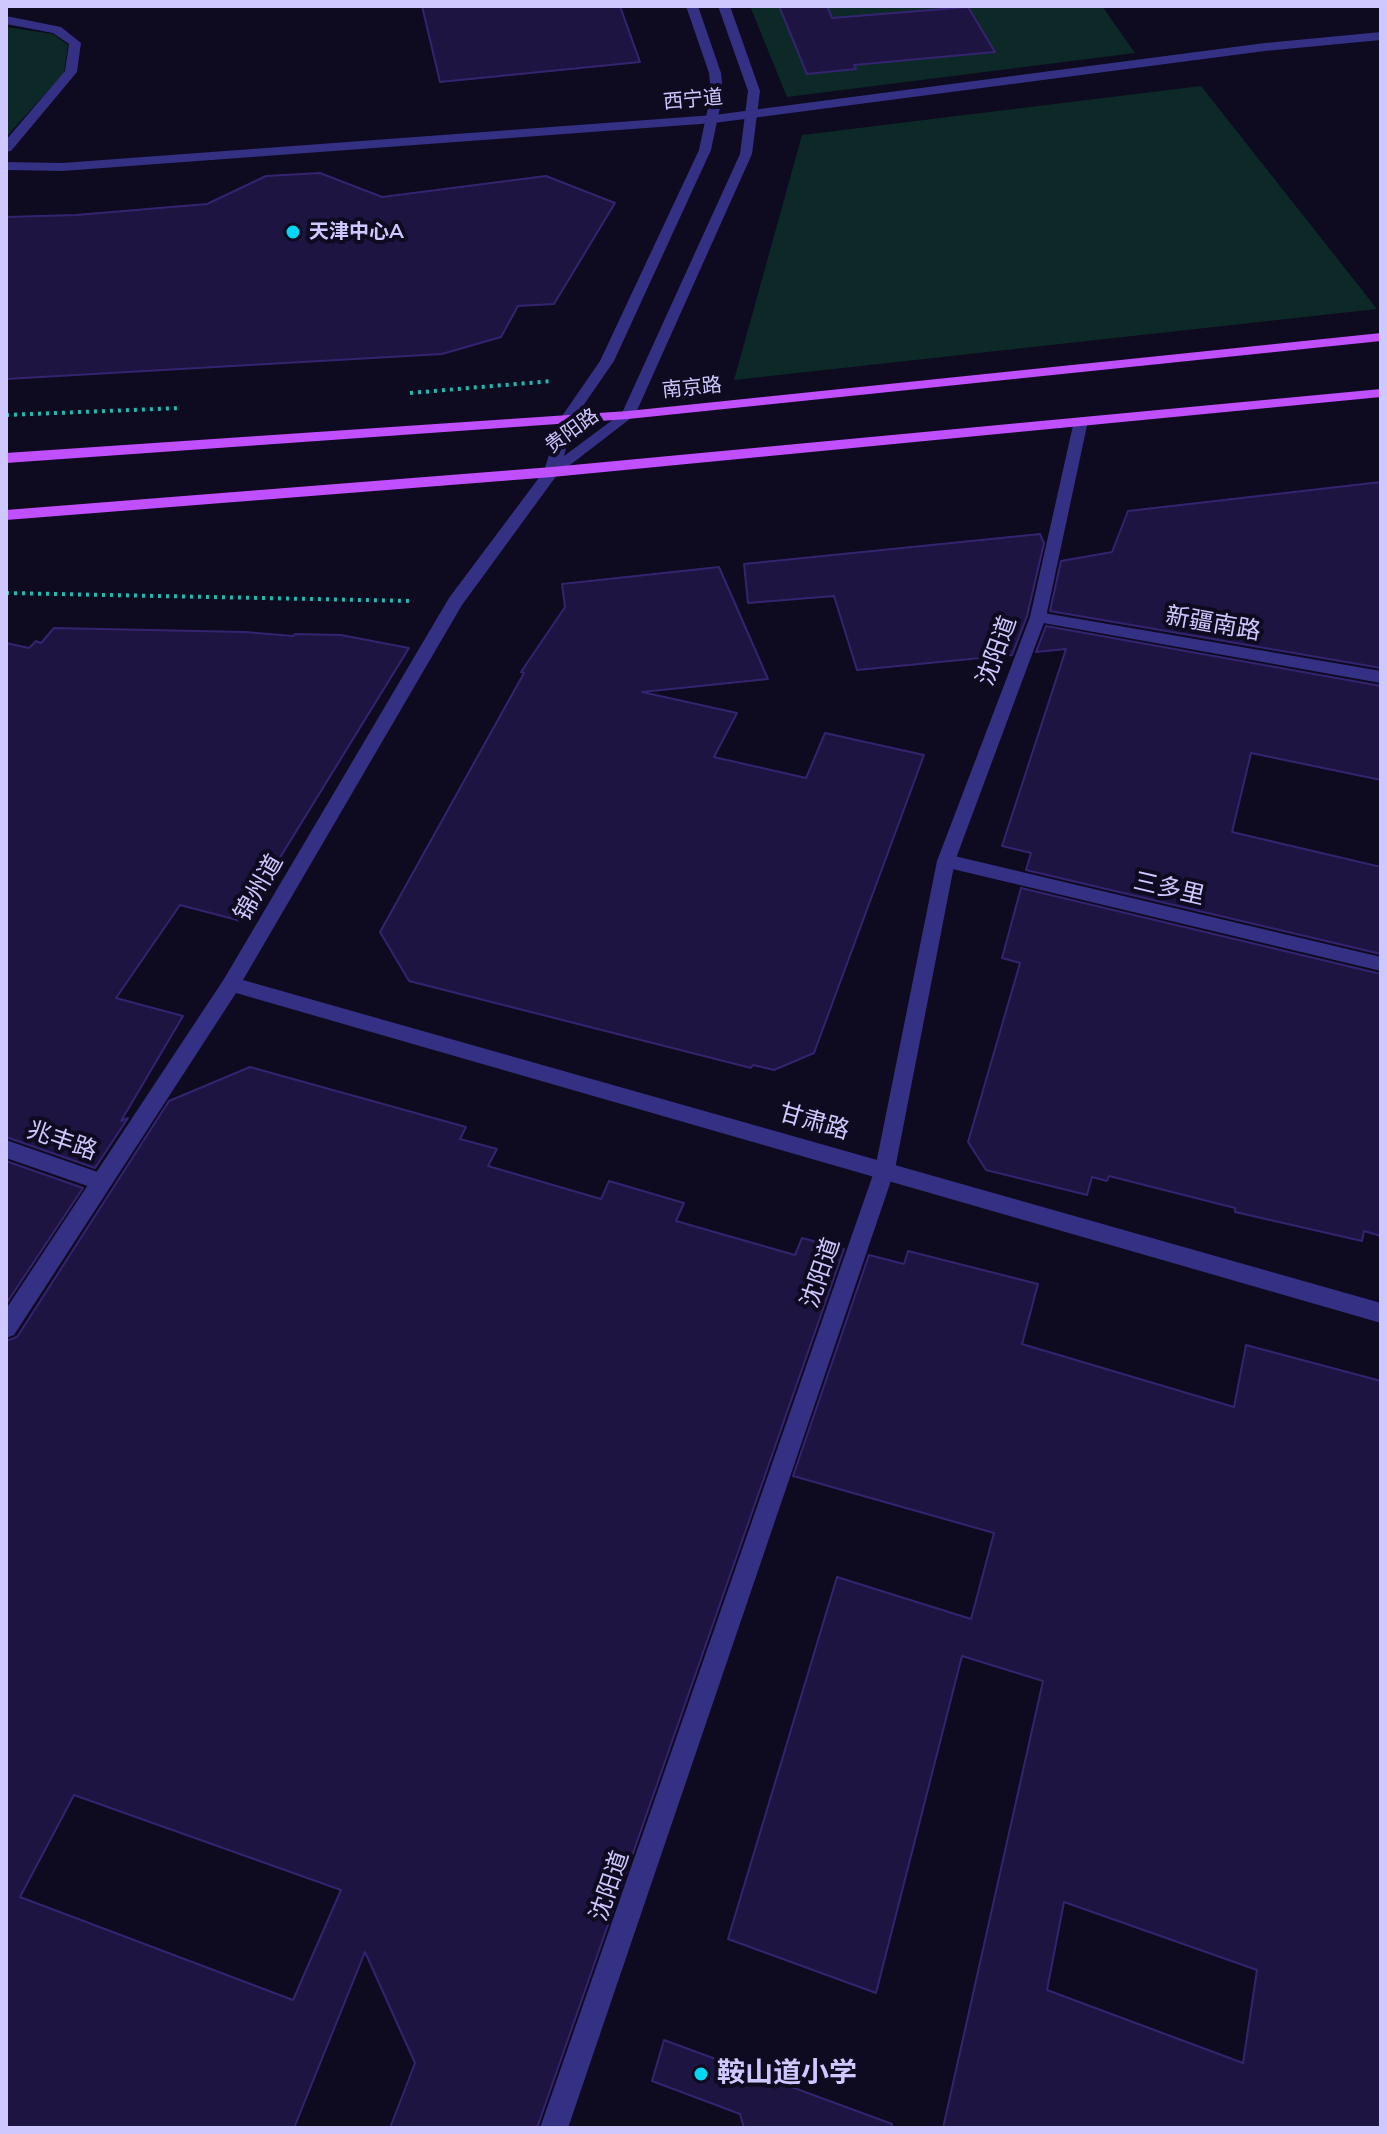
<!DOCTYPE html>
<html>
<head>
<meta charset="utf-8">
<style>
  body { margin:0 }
  #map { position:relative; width:1387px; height:2134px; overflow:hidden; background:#0e0a1f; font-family:Mulish,sans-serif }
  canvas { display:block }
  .frame { position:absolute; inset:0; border:8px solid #cec8ff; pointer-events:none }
</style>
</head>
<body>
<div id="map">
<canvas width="1387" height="2134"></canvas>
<div class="frame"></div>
</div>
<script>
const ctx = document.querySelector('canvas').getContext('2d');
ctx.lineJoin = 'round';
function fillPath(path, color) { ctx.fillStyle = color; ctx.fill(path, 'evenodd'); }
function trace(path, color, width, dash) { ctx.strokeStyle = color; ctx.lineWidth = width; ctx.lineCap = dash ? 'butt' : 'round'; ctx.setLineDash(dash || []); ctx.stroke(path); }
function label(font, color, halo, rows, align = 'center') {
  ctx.font = font + ' Mulish,"Noto Sans SC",sans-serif'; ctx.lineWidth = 8; ctx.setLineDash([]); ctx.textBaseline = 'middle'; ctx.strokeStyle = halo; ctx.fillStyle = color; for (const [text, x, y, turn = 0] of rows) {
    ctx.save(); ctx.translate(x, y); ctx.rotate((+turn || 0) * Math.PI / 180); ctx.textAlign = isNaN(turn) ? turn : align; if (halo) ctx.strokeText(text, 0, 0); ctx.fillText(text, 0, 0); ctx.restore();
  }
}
fillPath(new Path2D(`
  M 750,6 L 1102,6 L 1135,53 L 787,97 Z
  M 6,27 L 53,34 L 68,45 L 64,73 L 6,137 Z
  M 1201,86 L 1377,309 L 734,380 L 802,135 Z`), '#0c2928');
const building = new Path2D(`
  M 422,6 L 620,6 L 640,62 L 440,82 Z
  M 779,6 L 827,6 L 832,18 L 968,7 L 995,52 L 854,65 L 856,69 L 807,74 Z
  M 320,173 L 382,197 L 546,176 L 615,203 L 554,304 L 518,306 L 501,337 L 442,354 L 6,379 L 6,217 L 76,215 L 207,204 L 266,176 Z
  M 1381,482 L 1381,668 L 1050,611 L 1061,561 L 1112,552 L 1128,511 Z
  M 1040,534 L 1044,543 L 1027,616 L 1012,655 L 857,670 L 834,596 L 748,603 L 744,564 Z
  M 719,567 L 768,679 L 642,692 L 737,713 L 714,757 L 806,778 L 825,733 L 924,755 L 814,1053 L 774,1070 L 753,1065 L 751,1068 L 409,981 L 380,932 L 524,673 L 521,672 L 565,607 L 562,584 Z
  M 1046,626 L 1381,686 L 1381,780 L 1251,753 L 1232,832 L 1381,867 L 1381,954 L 1026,870 L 1031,853 L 1002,846 L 1066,649 L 1036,652 Z
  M 54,628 L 245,632 L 293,636 L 295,634 L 341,635 L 409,648 L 241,921 L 180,905 L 116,998 L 183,1016 L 121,1121 L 128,1118 L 95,1168 L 6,1137 L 6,643 L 29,648 L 36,641 L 41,643 Z
  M 1021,888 L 1381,974 L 1381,1236 L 1364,1231 L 1362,1241 L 1235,1212 L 1235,1208 L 1109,1176 L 1107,1181 L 1092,1177 L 1087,1195 L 986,1170 L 968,1142 L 1020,963 L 1002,958 Z
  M 250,1067 L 466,1127 L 460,1139 L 497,1149 L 488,1166 L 601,1199 L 609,1181 L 684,1203 L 676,1221 L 795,1255 L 802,1238 L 844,1249 L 537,2128 L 390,2128 L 415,2063 L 365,1952 L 294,2128 L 6,2128 L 6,1341 L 17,1337 L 169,1101 ZM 74,1795 L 341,1890 L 293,2000 L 20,1897 Z
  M 6,1161 L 83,1188 L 6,1304 Z
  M 908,1251 L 1038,1284 L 1022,1344 L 1234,1407 L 1246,1345 L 1381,1381 L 1381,2128 L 943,2128 L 1043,1681 L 962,1656 L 876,1993 L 728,1939 L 837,1577 L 971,1619 L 994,1533 L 793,1476 L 869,1255 L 904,1264 ZM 1064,1902 L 1257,1970 L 1243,2063 L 1047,1990 Z
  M 664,2040 L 892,2124 L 891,2128 L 744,2128 L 740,2114 L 652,2081 Z`);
fillPath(building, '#1e1441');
trace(building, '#342470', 2);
trace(new Path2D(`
  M 410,393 L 552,381
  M 6,415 L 181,408
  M 6,593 L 414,601`), '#21bab2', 4, [3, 5]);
fillPath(new Path2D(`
  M 1038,612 L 1381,671 L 1381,683 L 1032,621 L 1030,617 Z
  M 946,854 L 1381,957 L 1381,971 L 940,866 L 937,861 L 940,856 Z`), '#343083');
fillPath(new Path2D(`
  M 6,16 L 61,27 L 81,43 L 77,72 L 11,151 L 6,152 L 6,140 L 65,71 L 69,44 L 53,33 L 6,24 Z
  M 1381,32 L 1381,40 L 1265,51 L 714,123 L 62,171 L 6,170 L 6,162 L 62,163 L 714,115 L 1265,43 Z
  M 1081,417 L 1088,421 L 1046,617 L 955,861 L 895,1169 L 568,2128 L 540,2128 L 875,1169 L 937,861 L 1030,617 L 1074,421 Z
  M 6,1140 L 109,1176 L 112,1182 L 109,1188 L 102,1191 L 6,1158 Z`), '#343083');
fillPath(new Path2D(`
  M 686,6 L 698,6 L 721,73 L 723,93 L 711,150 L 614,361 L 574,419 L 564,456 L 622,413 L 740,154 L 748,91 L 718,6 L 730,6 L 760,91 L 752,154 L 635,415 L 557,475 L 462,605 L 243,980 L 1381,1303 L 1381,1323 L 236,993 L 14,1335 L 6,1338 L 6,1309 L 224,979 L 449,598 L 544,471 L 560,419 L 600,361 L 699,150 L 711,93 L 709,73 Z`), '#343083');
fillPath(new Path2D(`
  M 1381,333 L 1381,341 L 628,419 L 6,463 L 6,453 L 628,411 Z
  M 1381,389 L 1381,397 L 552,477 L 6,520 L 6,510 L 552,467 Z`), '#bf4fff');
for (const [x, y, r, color] of [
  [293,232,8,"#00d8f3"],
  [701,2074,8,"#00d8f3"]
]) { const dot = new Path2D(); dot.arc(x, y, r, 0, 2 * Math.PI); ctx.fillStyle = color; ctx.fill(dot); trace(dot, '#0e0a1f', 3); }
label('20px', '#cec8ff', '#0e0a1f', [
  ["西宁道",693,100,-5],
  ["南京路",692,388,-6],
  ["贵阳路",572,431,-36]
]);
label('bold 20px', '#cec8ff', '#0e0a1f', [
  ["天津中心A",309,232]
], 'left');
label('24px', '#cec8ff', '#0e0a1f', [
  ["新疆南路",1213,624,10],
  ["沈阳道",997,651,-70],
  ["锦州道",259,888,-60],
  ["三多里",1169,889,13],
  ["甘肃路",814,1122,16],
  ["兆丰路",62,1141,19],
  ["沈阳道",821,1273,-71],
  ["沈阳道",610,1886,-71]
]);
label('bold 28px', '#cec8ff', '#0e0a1f', [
  ["鞍山道小学",717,2074]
], 'left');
</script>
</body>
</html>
